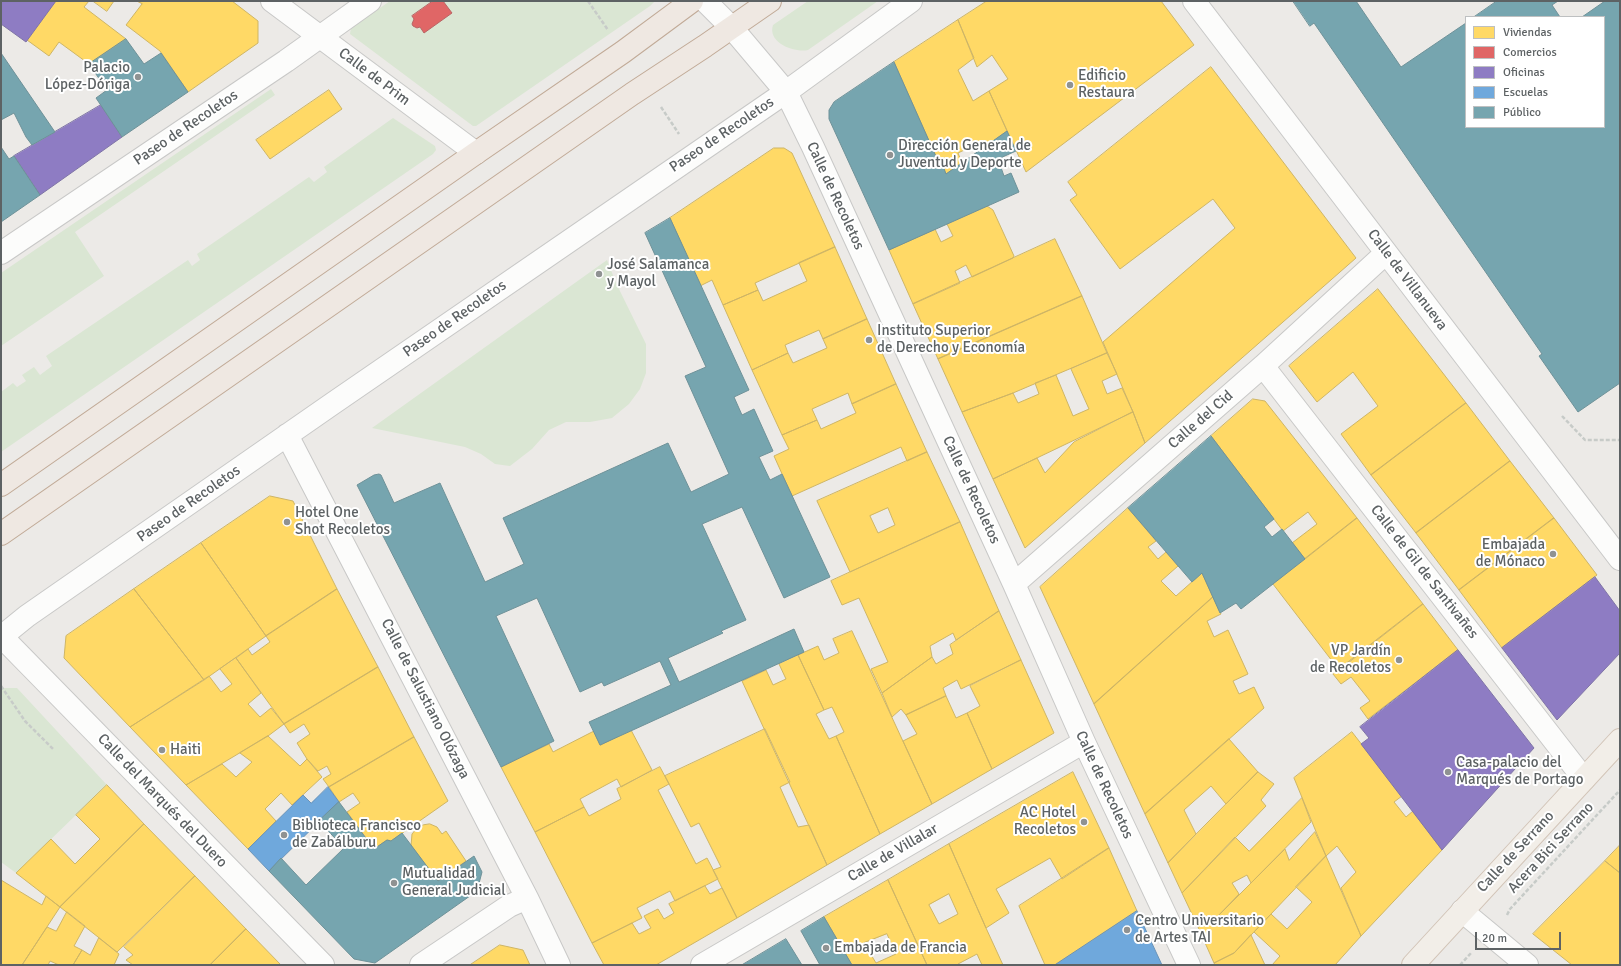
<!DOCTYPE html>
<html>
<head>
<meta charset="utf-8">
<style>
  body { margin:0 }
  #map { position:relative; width:1621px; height:966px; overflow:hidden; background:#eceae7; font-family:Signika,sans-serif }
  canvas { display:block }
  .frame { position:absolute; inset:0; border:2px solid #5d6264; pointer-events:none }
  .legend { position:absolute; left:1465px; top:16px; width:140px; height:112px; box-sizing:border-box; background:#fff; border:1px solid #bec0c1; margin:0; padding:5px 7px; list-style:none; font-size:12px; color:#5d6264 }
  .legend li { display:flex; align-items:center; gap:8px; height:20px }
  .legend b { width:20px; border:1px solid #bec0c1 }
  .scale { position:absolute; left:1475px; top:932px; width:86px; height:18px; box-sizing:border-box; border:2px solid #5d6264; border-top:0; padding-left:5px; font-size:12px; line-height:14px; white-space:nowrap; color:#5d6264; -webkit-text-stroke:3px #fff; paint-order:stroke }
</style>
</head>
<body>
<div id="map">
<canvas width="1621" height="966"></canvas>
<div class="frame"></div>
<ul class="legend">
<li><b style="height:11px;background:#ffd966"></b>Viviendas</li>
<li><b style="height:11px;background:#e06666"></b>Comercios</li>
<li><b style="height:11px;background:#8e7cc3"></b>Oficinas</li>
<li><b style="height:11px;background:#6fa8dc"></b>Escuelas</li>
<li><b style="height:11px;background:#76a5af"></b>Público</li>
</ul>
<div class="scale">20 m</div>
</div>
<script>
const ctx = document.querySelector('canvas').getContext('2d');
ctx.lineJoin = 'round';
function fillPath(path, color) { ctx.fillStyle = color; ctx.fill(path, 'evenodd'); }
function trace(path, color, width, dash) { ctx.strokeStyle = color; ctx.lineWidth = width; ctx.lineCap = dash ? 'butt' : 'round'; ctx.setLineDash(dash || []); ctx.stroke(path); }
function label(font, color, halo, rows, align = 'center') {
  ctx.font = font + ' Signika,sans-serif'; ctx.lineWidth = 4; ctx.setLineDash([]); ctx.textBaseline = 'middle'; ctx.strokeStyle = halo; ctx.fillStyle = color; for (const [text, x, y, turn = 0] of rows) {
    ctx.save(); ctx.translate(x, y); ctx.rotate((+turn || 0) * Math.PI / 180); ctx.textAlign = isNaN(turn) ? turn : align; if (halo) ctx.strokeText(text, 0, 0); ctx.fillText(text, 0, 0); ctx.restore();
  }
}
fillPath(new Path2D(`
  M 390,1 L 655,1 L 650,6 L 476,126 L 473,126 L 350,34 L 351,28 Z
  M 808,1 L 878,1 L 808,50 C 795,53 767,43 773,25 Z
  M 271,89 L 275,95 L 75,232 L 104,276 L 1,346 L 1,273 Z
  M 393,118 L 435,146 L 436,150 L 433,154 L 1,452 L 1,392 L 13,383 L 17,387 L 26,381 L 22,375 L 34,367 L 40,375 L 52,366 L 46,356 L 188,260 L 192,266 L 200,260 L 197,254 L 309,177 L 314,182 L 327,172 L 324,167 Z
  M 607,260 L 616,283 L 646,344 L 646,373 L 640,389 L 629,404 L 612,418 L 590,422 L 566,422 L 549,430 L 532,449 L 510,466 L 495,464 L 481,454 L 465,447 L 372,428 Z
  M 1,688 L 17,688 L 107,785 L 16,873 L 1,862 Z`), '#dae6d3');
const homes = new Path2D(`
  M 56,1 L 89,1 L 84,7 L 126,39 L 89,64 L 59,42 L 49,56 L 27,40 Z
  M 93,1 L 114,1 L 107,11 Z
  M 137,1 L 232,1 L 258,21 L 258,43 L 188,92 L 160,51 L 126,25 L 142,4 Z
  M 987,1 L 1161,1 L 1194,45 L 1026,172 L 989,91 L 1008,79 L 992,55 L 977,67 L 958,20 Z
  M 958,20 L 974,58 L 958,70 L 973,101 L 989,91 L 1007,131 L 984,148 L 981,142 L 958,153 L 962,163 L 946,174 L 941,161 L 938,161 L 894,62 Z
  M 1211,67 L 1356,258 L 1145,443 L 1133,412 L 1103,342 L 1235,228 L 1213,199 L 1120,269 L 1070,200 L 1077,195 L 1068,182 Z
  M 329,90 L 342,109 L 270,159 L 256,140 Z
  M 774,148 L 784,148 L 792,153 L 835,247 L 755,283 L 758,290 L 723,305 L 712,280 L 700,286 L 670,218 Z
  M 987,206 L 993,210 L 1014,256 L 1013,258 L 972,277 L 966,265 L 955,271 L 960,283 L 913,304 L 889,250 L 935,229 L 941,242 L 953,236 L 947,224 Z
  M 1055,239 L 1082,296 L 938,359 L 913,304 Z
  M 835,247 L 867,319 L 823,339 L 819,330 L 785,345 L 788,353 L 752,370 L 723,305 L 758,290 L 763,301 L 807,281 L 799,263 Z
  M 1378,289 L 1466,403 L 1371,475 L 1341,434 L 1378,406 L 1353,372 L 1317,402 L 1289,366 Z
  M 1082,296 L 1107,353 L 1013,393 L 962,412 L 938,359 Z
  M 867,319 L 896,384 L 852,404 L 848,393 L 812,409 L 817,420 L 782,435 L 752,370 L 788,353 L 793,363 L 827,348 L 823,339 Z
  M 1107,353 L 1117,374 L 1102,381 L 1107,394 L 1122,388 L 1133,412 L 993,479 L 962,412 L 1013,393 L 1018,403 L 1039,394 L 1035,383 L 1056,375 L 1073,416 L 1089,409 L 1071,369 Z
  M 896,384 L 927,452 L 907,461 L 901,447 L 792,496 L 774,456 L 789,449 L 782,435 L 817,420 L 821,429 L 856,413 L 852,404 Z
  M 1253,399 L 1265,401 L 1357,518 L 1305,559 L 1292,543 L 1317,524 L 1308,512 L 1283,531 L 1211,436 Z
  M 1466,403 L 1510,461 L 1416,533 L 1371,475 Z
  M 1133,412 L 1145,443 L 1025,548 L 993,479 L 1037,458 L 1045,473 L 1074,442 Z
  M 927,452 L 960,522 L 850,572 L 817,501 ZM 888,508 L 895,525 L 878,533 L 870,516 Z
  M 1510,461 L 1554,518 L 1459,590 L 1416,533 Z
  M 270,496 L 293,501 L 337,589 L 266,636 L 201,543 Z
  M 1128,508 L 1156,541 L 1148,547 L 1158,559 L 1166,552 L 1178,566 L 1161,581 L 1176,596 L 1202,573 L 1213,597 L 1094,704 L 1040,587 Z
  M 1357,518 L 1423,604 L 1339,670 L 1273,584 Z
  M 1554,518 L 1597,575 L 1502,648 L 1459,590 Z
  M 960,522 L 999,611 L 956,640 L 953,633 L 930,646 L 932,657 L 882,693 L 871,669 L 888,662 L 859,598 L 842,605 L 831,581 Z
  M 201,543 L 266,636 L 204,680 L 134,589 Z
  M 134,589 L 204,680 L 130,727 L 64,658 L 66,636 Z
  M 337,589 L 378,667 L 284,724 L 236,658 L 248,649 L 252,655 L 270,642 L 266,636 Z
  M 1213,597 L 1221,614 L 1207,621 L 1214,637 L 1228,630 L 1248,674 L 1233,681 L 1239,694 L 1254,687 L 1264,708 L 1145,814 L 1094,704 Z
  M 1423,604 L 1458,650 L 1368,719 L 1360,708 L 1370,701 L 1351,677 L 1341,684 L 1333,674 Z
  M 999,611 L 1021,660 L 961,689 L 957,680 L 943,688 L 946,696 L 906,715 L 901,709 L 892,717 L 882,693 L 932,657 L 936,664 L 953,654 L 950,645 Z
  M 852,631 L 932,804 L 880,834 L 836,736 L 844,732 L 832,707 L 824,710 L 798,655 L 818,646 L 824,660 L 839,653 L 833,639 Z
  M 798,655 L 824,710 L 816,714 L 829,739 L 836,736 L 880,834 L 827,865 L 742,681 L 766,670 L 773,685 L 786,679 L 779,664 Z
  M 236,658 L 261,693 L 248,704 L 260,717 L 271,708 L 284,724 L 268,736 L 186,785 L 130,727 L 209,676 L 221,692 L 232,684 L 220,669 Z
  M 1021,660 L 1054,733 L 992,769 L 967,713 L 980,706 L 970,686 Z
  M 378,667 L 414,737 L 329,787 L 323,779 L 331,774 L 327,766 L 318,771 L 307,759 L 297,743 L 310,734 L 304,724 L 290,733 L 284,724 Z
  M 946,696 L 956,718 L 967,713 L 992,769 L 932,804 L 903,741 L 917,734 L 906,715 Z
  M 765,729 L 790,782 L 780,787 L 798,827 L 809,825 L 827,865 L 737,918 L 713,870 L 721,867 L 699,823 L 691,827 L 665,776 Z
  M 631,730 L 652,770 L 621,787 L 617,779 L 580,799 L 584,807 L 535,832 L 501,767 L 549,744 L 553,752 L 594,731 L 600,745 Z
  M 1352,732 L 1402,796 L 1394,802 L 1406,817 L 1413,811 L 1442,850 L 1361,936 L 1341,888 L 1356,872 L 1337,846 L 1326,856 L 1294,778 Z
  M 268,736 L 300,766 L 307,759 L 322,777 L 292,805 L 281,793 L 265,809 L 276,821 L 248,849 L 186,785 L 222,764 L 236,777 L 252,762 L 240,753 Z
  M 414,737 L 448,801 L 391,841 L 387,840 L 374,849 L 347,812 L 360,803 L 353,793 L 339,802 L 329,787 Z
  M 1229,739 L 1258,772 L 1226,804 L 1211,786 L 1184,810 L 1196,834 L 1168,863 L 1145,814 Z
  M 660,767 L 669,784 L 658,790 L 696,864 L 707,858 L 718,879 L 675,901 L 670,891 L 637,908 L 642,918 L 592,943 L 535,832 L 584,807 L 589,816 L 621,799 L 617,789 Z
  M 1073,772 L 1109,848 L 1062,879 L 1050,858 L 996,889 L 1009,913 L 986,928 L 949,844 Z
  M 1258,772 L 1274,784 L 1261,800 L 1266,806 L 1182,893 L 1168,863 Z
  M 107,785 L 144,824 L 60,907 L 16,873 L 51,839 L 75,864 L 100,839 L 76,815 Z
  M 1302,798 L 1311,822 L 1251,883 L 1247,875 L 1232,883 L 1239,894 L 1215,919 L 1198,927 L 1182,893 L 1235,837 L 1249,851 Z
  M 144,824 L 195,876 L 117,952 L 60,907 Z
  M 430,824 L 437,827 L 442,834 L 446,831 L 466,861 L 438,881 L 411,846 L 412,834 L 417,828 L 423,825 Z
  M 1315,832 L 1326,856 L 1234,953 L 1214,963 L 1198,927 L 1215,919 L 1285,849 L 1289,860 Z
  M 949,844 L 986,928 L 1003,965 L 982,965 L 977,954 L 958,964 L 959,965 L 927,965 L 888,880 ZM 949,894 L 958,914 L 939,924 L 929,905 Z
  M 1620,845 L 1620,873 L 1605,861 Z
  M 1109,848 L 1137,911 L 1055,965 L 1045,965 L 1019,906 Z
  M 1326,856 L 1361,936 L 1335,965 L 1272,965 L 1280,956 L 1254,932 L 1271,914 L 1287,929 L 1312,902 L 1296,887 Z
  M 1605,861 L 1620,873 L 1620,965 L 1572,965 L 1533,934 Z
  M 195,876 L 246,929 L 210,965 L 133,965 L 126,960 L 133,955 L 124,947 Z
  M 1,880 L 42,905 L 46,896 L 60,907 L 22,965 L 1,965 Z
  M 888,880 L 927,965 L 852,965 L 824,917 ZM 887,934 L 896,954 L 876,963 L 864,943 Z
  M 705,886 L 710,894 L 722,888 L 737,918 L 656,965 L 604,965 L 592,943 L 632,923 L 639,934 L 651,928 L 644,916 L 658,909 L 664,919 L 674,913 L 669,904 Z
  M 67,912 L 85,926 L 74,946 L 82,950 L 73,965 L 59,965 L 50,961 L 48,965 L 22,965 L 47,927 L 56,931 Z
  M 246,929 L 281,965 L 210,965 Z
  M 1251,935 L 1265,965 L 1215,965 L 1214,963 L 1234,953 Z
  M 99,938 L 119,954 L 114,965 L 73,965 L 82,950 L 90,955 Z
  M 500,945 L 523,950 L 530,965 L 470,965 Z`);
fillPath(homes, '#ffd966');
trace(homes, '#ceb565', 1);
const shops = new Path2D(`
  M 433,1 L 443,1 L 452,13 L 424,33 L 420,27 L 417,28 L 413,26 L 412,24 L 414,19 L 412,16 Z`);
fillPath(shops, '#e06666');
trace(shops, '#b96565', 1);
const offices = new Path2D(`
  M 1,1 L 56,1 L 26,42 L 1,24 Z
  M 101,105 L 122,137 L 40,195 L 14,156 Z
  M 1595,577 L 1620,611 L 1620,653 L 1557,720 L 1502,648 Z
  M 1458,650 L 1534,748 L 1442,850 L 1361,744 L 1369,738 L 1360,727 Z`);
fillPath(offices, '#8e7cc3');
trace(offices, '#7f74a6', 1);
const schools = new Path2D(`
  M 328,787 L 339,802 L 269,871 L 248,849 L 303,795 L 311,803 Z
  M 1137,911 L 1162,965 L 1055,965 Z`);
fillPath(schools, '#6fa8dc');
trace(schools, '#6a93b8', 1);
const public = new Path2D(`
  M 1293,1 L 1356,1 L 1401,67 L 1466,23 L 1466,127 L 1604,127 L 1604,17 L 1582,17 L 1605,1 L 1620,1 L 1620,383 L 1578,412 L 1539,356 L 1542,354 L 1314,23 L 1310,26 Z
  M 1497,1 L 1558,1 L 1552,5 L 1560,17 L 1474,17 Z
  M 126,39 L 144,64 L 161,53 L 188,92 L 122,137 L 96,98 L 107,90 L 89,64 Z
  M 1,53 L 55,132 L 32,145 L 26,137 L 14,113 L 1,120 Z
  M 894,62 L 938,161 L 941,161 L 946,174 L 1007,131 L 1016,151 L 998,159 L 1004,176 L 1011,173 L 1019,192 L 889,250 L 829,119 L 829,110 L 834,102 Z
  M 1,147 L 9,159 L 14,156 L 40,195 L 1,222 Z
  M 670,218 L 749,390 L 734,397 L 742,415 L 754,409 L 773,451 L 759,457 L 770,480 L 782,474 L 830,577 L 784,598 L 742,507 L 702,524 L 746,620 L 721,631 L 723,633 L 668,658 L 679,682 L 794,629 L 804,652 L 600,745 L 589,722 L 671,685 L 660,661 L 604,686 L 602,682 L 580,692 L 537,598 L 496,616 L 554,741 L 501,767 L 357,485 L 374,475 L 379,474 L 381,475 L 394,503 L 440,483 L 485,582 L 524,564 L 503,518 L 668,443 L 691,492 L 729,474 L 685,376 L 706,367 L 645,233 Z
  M 1211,436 L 1274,519 L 1264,527 L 1272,537 L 1282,529 L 1305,559 L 1241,609 L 1236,603 L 1220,613 L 1202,573 L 1192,582 L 1128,508 Z
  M 339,802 L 374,849 L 387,840 L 391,841 L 402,833 L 438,881 L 474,856 L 482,872 L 477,891 L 375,963 L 354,959 L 269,871 L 281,858 L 306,885 L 344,848 L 319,821 Z
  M 824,917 L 852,965 L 820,965 L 801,931 Z
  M 786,939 L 802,965 L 742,965 Z`);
fillPath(public, '#76a5af');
trace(public, '#6e9198', 1);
const minor = new Path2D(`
  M 272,1 L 476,153
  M 705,1 L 732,28 L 786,92 L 813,147 L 1014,584 L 1084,742 L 1189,965
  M 1194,1 L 1620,559
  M 1,253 L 286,61 L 370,1
  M 1263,366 L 1584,779
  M 287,435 L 527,898 L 559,965
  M 1014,584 L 1263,366 L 1386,253
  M 1,637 L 27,616 L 332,404 L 786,92 L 911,1
  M 2,637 L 323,965
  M 1462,911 L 1527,965
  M 421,965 L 509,906 L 527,898
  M 702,965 L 1084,742`);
const major = new Path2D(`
  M 1413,965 L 1620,740`);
const highway = new Path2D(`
  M 1,485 L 476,153 L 623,52 L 692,1
  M 1,534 L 632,94 L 705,46 L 770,1`);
trace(minor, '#c8c8c7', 24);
trace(major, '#d2c4b7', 24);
trace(highway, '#c1aa97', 24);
trace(new Path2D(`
  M 588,1 L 608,30
  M 661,107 L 679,134
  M 1562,416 L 1585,440 L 1620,440
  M 1,686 L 25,721 L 54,750
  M 1507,915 L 1510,909 L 1620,790
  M 1460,965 L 1472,952`), '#c7cbc8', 2.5, [4, 2]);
trace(minor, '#fcfcfb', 22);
trace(major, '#f2eee8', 22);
trace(highway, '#efe8e2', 22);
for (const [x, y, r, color] of [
  [138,77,4,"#8f9292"],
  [1070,85,4,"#8f9292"],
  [890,155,4,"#8f9292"],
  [599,274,4,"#8f9292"],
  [869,340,4,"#8f9292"],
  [287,522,4,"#8f9292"],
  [1553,554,4,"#8f9292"],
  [1399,660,4,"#8f9292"],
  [162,750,4,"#8f9292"],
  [1448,772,4,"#8f9292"],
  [1084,822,4,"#8f9292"],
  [284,835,4,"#8f9292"],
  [394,883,4,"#8f9292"],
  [1127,930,4,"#8f9292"],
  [826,948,4,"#8f9292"]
]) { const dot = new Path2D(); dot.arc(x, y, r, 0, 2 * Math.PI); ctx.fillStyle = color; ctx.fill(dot); trace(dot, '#fff', 1.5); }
label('15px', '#5d6264', '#fff', [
  ["Palacio",130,68,"right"],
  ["López-Dóriga",130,85,"right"],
  ["Edificio",1078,76],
  ["Restaura",1078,93],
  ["Dirección General de",898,146],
  ["Juventud y Deporte",898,163],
  ["José Salamanca",607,265],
  ["y Mayol",607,282],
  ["Instituto Superior",877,331],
  ["de Derecho y Economía",877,348],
  ["Hotel One",295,513],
  ["Shot Recoletos",295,530],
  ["Embajada",1545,545,"right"],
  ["de Mónaco",1545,562,"right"],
  ["VP Jardín",1391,651,"right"],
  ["de Recoletos",1391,668,"right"],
  ["Haiti",170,750],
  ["Casa-palacio del",1456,763],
  ["Marqués de Portago",1456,780],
  ["AC Hotel",1076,813,"right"],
  ["Recoletos",1076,830,"right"],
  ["Biblioteca Francisco",292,826],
  ["de Zabálburu",292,843],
  ["Mutualidad",402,874],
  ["General Judicial",402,891],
  ["Centro Universitario",1135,921],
  ["de Artes TAI",1135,938],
  ["Embajada de Francia",834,948]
], 'left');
label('15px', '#5d6264', '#fff', [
  ["Calle de Prim",374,77,37],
  ["Paseo de Recoletos",186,128,-34],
  ["Paseo de Recoletos",722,135,-34],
  ["Calle de Recoletos",835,196,65],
  ["Calle de Villanueva",1407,280,53],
  ["Paseo de Recoletos",455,319,-35],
  ["Calle del Cid",1201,420,-41],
  ["Calle de Recoletos",971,490,65],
  ["Paseo de Recoletos",189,504,-35],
  ["Calle de Gil de Santivañes",1424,572,52],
  ["Calle de Salustiano Olózaga",425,699,63],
  ["Calle de Recoletos",1104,785,65],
  ["Calle del Marqués del Duero",162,801,46],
  ["Acera Bici Serrano",1551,848,-47],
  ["Calle de Serrano",1516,852,-47],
  ["Calle de Villalar",893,853,-30]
]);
</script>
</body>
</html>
